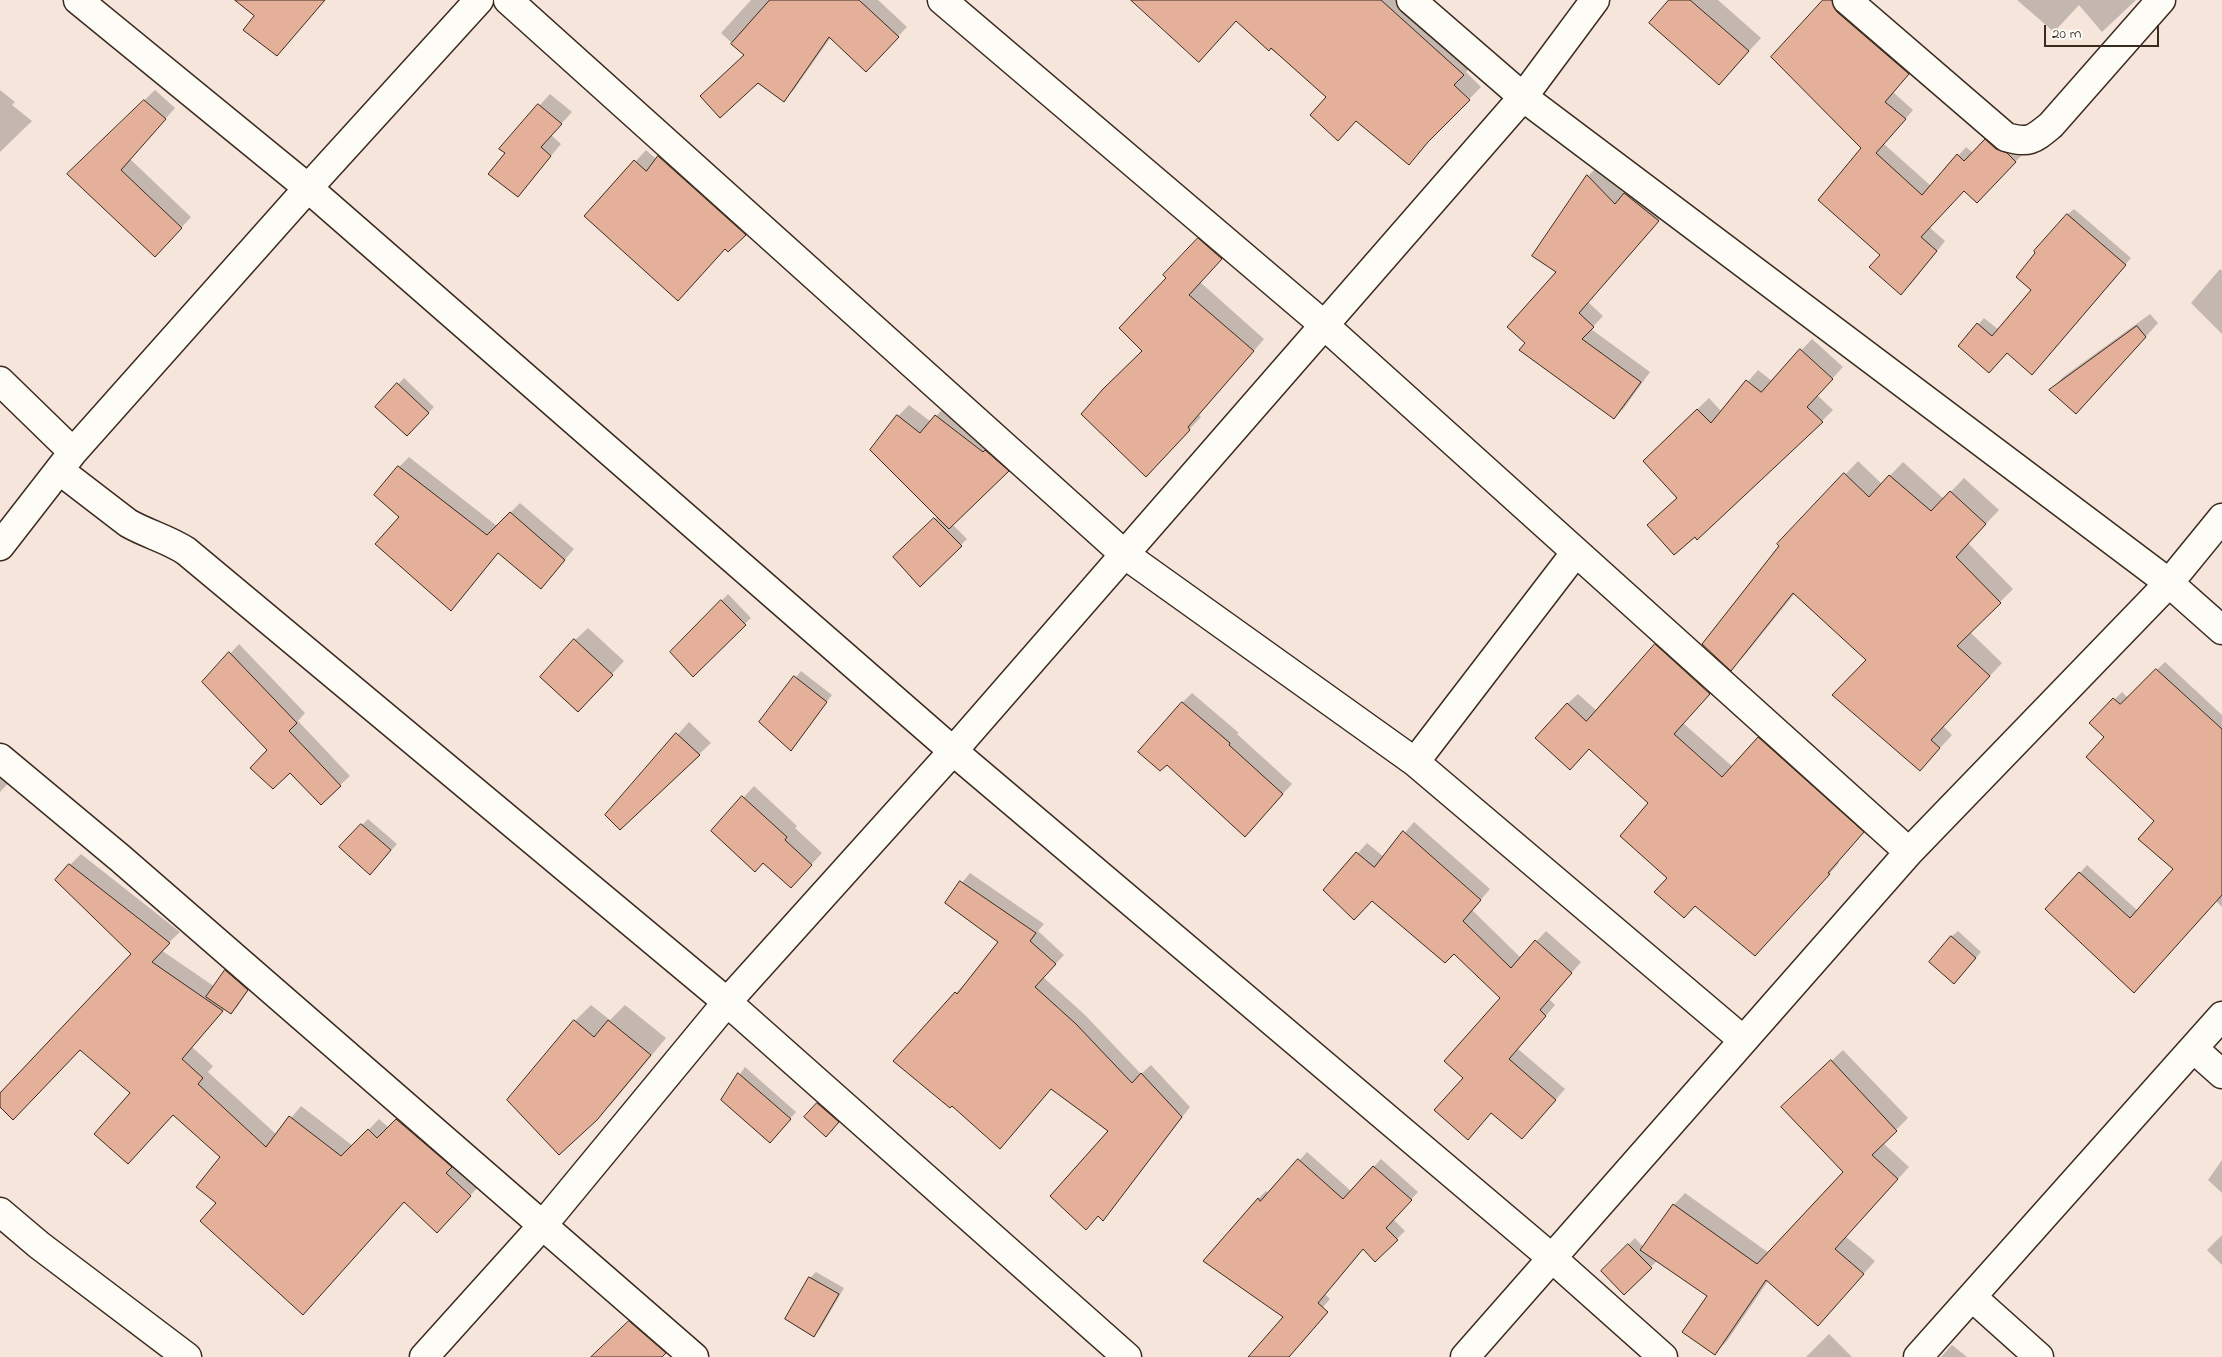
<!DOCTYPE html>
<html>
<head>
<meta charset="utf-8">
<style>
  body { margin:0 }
  #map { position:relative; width:2222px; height:1357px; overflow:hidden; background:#f6e5db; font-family:"Indie Flower",sans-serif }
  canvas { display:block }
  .scale { position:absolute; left:2044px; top:25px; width:115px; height:22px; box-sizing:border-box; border:2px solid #3b2a1e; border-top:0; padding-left:6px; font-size:15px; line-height:18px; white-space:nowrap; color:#3b2a1e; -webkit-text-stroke:4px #fdfcf7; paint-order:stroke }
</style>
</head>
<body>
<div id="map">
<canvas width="2222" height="1357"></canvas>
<div class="scale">20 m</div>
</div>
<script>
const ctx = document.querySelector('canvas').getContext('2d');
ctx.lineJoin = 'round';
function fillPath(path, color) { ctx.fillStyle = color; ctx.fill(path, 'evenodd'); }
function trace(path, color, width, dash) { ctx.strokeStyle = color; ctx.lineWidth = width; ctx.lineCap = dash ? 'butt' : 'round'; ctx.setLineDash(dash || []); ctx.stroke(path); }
fillPath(new Path2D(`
  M 751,0 L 848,0 L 851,11 L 862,0 L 878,0 L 907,27 L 875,61 L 831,37 L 793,91 L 783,100 L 745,55 L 721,33 Z
  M 1133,0 L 1406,0 L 1475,62 L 1466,72 L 1481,87 L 1440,129 L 1409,163 L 1236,20 Z
  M 1671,0 L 1718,0 L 1761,38 L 1719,84 Z
  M 1825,0 L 1843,0 L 1917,64 L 1893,92 L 1913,110 L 1884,144 L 1931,186 L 1966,147 L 1973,153 L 1994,131 L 2024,153 L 1977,201 L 1964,190 L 1929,227 L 1945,241 L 1910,285 L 1881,254 L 1863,148 Z
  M 2017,0 L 2136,0 L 2102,32 L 2079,5 L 2054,32 Z
  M 0,90 L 15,102 L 12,105 L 32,121 L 0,152 Z
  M 155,90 L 175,108 L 130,159 L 191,217 L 165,246 L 68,174 Z
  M 550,94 L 572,112 L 551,135 L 561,144 L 518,195 L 506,153 L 501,148 Z
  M 670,147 L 755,223 L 728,251 L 726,248 L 586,216 L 646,150 L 657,160 Z
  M 1598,166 L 1625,194 L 1635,184 L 1668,210 L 1588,302 L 1603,316 L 1591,329 L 1650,372 L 1624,408 L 1614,418 L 1527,343 L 1558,272 L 1588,176 Z
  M 2074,209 L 2131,258 L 2038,367 L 2008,351 L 1960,346 L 1984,318 L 1999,330 L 2033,290 L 2067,215 Z
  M 1210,227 L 1233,247 L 1200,282 L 1264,339 L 1199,415 L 1201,417 L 1158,463 L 1143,351 L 1168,278 L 1199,239 Z
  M 2220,269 L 2222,271 L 2222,334 L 2191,303 Z
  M 2150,314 L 2158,323 L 2089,400 L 2051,390 L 2063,377 Z
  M 1812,339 L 1843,367 L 1817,395 L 1833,410 L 1822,421 L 1679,497 L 1656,449 L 1709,398 L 1722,412 L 1758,370 L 1772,381 Z
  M 404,378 L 434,407 L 413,429 L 377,407 Z
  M 947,404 L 1019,460 L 952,524 L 967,539 L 920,585 L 901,551 L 938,516 L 898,416 L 909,405 L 931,422 Z
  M 409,457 L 497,526 L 520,503 L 574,549 L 550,577 L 499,552 L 451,609 L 399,467 Z
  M 1858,461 L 1882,484 L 1903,462 L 1944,499 L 1964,478 L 1999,510 L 1968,543 L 2013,589 L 1970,632 L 2002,663 L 1943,726 L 1952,735 L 1920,770 L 1867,660 L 1795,593 L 1744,656 L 1731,669 L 1781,546 L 1779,544 Z
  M 728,594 L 751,618 L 693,675 L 677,647 Z
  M 588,628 L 624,661 L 591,697 L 575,640 Z
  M 1666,635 L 1719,683 L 1683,723 L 1733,767 L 1769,727 L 1873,821 L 1838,862 L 1839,863 L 1765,944 L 1669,878 L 1650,803 L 1567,704 L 1578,694 L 1597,711 Z
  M 239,644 L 305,713 L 298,721 L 350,776 L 321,803 L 204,682 Z
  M 2165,662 L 2222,715 L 2222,907 L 2216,901 L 2142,984 L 2080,873 L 2087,865 L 2138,911 L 2175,869 L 2156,820 L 2105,737 L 2091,723 L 2122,692 L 2128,698 Z
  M 801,671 L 832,695 L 791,749 L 760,722 Z
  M 1192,693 L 1239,733 L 1237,734 L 1292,784 L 1254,825 L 1182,703 Z
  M 689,722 L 711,743 L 620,828 L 606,815 Z
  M 0,767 L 13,778 L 0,792 Z
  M 754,786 L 797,826 L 795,828 L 822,853 L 801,876 L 763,861 L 713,831 Z
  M 368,819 L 397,844 L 376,867 L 362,825 Z
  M 1414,822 L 1490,889 L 1472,910 L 1521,958 L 1546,931 L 1581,962 L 1549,999 L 1555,1005 L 1518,1049 L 1565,1089 L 1532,1127 L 1492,1112 L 1465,1077 L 1502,998 L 1454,952 L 1372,899 L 1325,890 L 1367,843 L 1384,857 Z
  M 81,854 L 180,932 L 161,950 L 215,987 L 232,965 L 253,983 L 237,1007 L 230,1013 L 225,1009 L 192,1047 L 213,1066 L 208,1072 L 277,1135 L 301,1106 L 353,1146 L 379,1119 L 389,1128 L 408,1109 L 481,1184 L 447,1220 L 404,1201 L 218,1203 L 222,1157 L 174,1114 L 132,1093 L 81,1049 L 0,1106 L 0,1095 L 133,954 L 70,865 Z
  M 970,873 L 1044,924 L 1038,931 L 1064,955 L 1043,977 L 1085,1015 L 1141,1074 L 1151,1065 L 1190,1107 L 1103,1219 L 1110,1130 L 1052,1088 L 952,1105 L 895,1060 L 956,993 L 965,984 L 966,985 L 1000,942 L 946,902 Z
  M 1958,931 L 1981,952 L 1960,976 L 1951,937 Z
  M 591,1005 L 610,1020 L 625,1005 L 666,1038 L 613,1102 L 596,1119 L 575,1021 Z
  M 1843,1050 L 1908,1118 L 1883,1143 L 1909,1167 L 1845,1236 L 1875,1261 L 1818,1325 L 1768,1281 L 1727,1341 L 1715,1353 L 1709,1295 L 1658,1260 L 1624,1293 L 1602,1271 L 1635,1238 L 1644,1248 L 1674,1205 L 1685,1193 L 1769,1253 L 1845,1172 L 1794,1096 Z
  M 745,1067 L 796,1112 L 776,1135 L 722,1100 Z
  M 824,1097 L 844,1116 L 832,1129 L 806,1117 Z
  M 1307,1152 L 1351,1191 L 1381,1159 L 1418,1192 L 1393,1219 L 1405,1231 L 1375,1260 L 1364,1248 L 1325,1294 L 1330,1299 L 1311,1321 L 1258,1199 L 1266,1191 L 1269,1194 Z
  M 2222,1160 L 2222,1193 L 2208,1180 Z
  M 2222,1235 L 2222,1265 L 2207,1250 Z
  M 816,1272 L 844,1288 L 820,1329 L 814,1335 L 810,1278 Z
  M 1829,1334 L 1852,1357 L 1806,1357 Z
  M 1952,1345 L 1967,1357 L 1941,1357 Z`), '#0003');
const building = new Path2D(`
  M 235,0 L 325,0 L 277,56 L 243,30 L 254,16 Z
  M 770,0 L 859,0 L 899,37 L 866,72 L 829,37 L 784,102 L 758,83 L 720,118 L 700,96 L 744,55 L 731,44 Z
  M 1131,0 L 1381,0 L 1464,75 L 1454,85 L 1470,100 L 1428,142 L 1409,165 L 1356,121 L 1338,141 L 1310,115 L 1326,97 L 1271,48 L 1269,51 L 1236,21 L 1199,62 Z
  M 1669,0 L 1690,0 L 1749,51 L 1719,85 L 1649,23 Z
  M 1823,0 L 1832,0 L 1837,12 L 1909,74 L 1885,102 L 1906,119 L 1876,153 L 1922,195 L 1957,154 L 1964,161 L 1985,139 L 1996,149 L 2007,153 L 2016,162 L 1977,203 L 1964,191 L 1921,237 L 1937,251 L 1901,295 L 1869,267 L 1880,255 L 1818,200 L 1861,148 L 1771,57 Z
  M 144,100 L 166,119 L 121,170 L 182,228 L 155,257 L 67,174 Z
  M 538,104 L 562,124 L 541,147 L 551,156 L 518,197 L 488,174 L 505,153 L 499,149 Z
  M 658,156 L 746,235 L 728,252 L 725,249 L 678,301 L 584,216 L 634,160 L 646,171 Z
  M 1587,175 L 1615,204 L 1624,193 L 1659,221 L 1579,313 L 1594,327 L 1582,339 L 1641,382 L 1614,419 L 1519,350 L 1525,343 L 1507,327 L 1556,272 L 1532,256 Z
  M 2067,214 L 2126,265 L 2032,375 L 2007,353 L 1989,373 L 1958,346 L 1977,323 L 1992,336 L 2031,290 L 2016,277 L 2035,253 L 2034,251 Z
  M 1198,238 L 1222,259 L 1189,295 L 1254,351 L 1188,427 L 1190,430 L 1146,477 L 1081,414 L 1103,389 L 1142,351 L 1119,328 L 1166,278 L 1163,275 Z
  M 2137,326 L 2146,337 L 2076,414 L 2049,390 Z
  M 1800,349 L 1833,379 L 1807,407 L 1823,422 L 1697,540 L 1695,537 L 1674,555 L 1647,525 L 1677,498 L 1643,461 L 1697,409 L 1711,423 L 1746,380 L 1761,392 Z
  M 397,383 L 429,413 L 407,436 L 375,407 Z
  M 897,415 L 920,433 L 935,415 L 983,452 L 985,450 L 1009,471 L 949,529 L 870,450 Z
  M 398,466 L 487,535 L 510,512 L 565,560 L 541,589 L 498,553 L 451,611 L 375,544 L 399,517 L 374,495 Z
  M 1844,473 L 1869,497 L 1889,475 L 1931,511 L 1950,491 L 1986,524 L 1956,557 L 2001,603 L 1957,646 L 1990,676 L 1931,740 L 1940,748 L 1920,771 L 1832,695 L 1866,660 L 1793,593 L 1731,671 L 1702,644 L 1779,546 L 1777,544 Z
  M 934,518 L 962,546 L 920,587 L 893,557 Z
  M 721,600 L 746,625 L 693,677 L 670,652 Z
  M 574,639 L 613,675 L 578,712 L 540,677 Z
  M 1655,644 L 1710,694 L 1674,734 L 1722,777 L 1758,737 L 1864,832 L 1828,873 L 1830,874 L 1755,956 L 1695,906 L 1684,918 L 1654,892 L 1667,878 L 1620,836 L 1648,803 L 1589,749 L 1570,770 L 1535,738 L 1567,703 L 1586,721 Z
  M 229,652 L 297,723 L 289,731 L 341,786 L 321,805 L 290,773 L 273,789 L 250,768 L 267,750 L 202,682 Z
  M 2156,669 L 2222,729 L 2222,895 L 2134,993 L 2045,909 L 2079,872 L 2130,918 L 2173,869 L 2138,839 L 2154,821 L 2086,757 L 2104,737 L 2089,723 L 2113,698 L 2120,704 Z
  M 794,676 L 827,702 L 791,751 L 759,722 Z
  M 1182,702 L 1230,743 L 1229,745 L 1283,794 L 1245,837 L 1167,765 L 1160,771 L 1138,752 Z
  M 676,733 L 700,755 L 620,830 L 605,815 Z
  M 742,796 L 787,837 L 785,840 L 812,865 L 791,888 L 763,863 L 755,872 L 711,831 Z
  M 361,824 L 391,850 L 370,875 L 339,847 Z
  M 1403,831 L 1481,900 L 1463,921 L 1511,968 L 1535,940 L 1572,973 L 1540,1010 L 1546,1016 L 1509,1059 L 1556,1100 L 1522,1139 L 1491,1113 L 1468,1140 L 1434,1110 L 1463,1078 L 1444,1061 L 1500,998 L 1454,954 L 1445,963 L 1372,901 L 1354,920 L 1323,890 L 1356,852 L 1374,867 Z
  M 69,864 L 170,943 L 152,962 L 223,1011 L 182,1059 L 203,1078 L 198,1084 L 266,1147 L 289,1116 L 341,1156 L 368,1129 L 377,1138 L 396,1119 L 452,1167 L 446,1173 L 471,1196 L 437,1233 L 404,1202 L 303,1315 L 200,1221 L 216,1203 L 196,1187 L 220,1157 L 173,1115 L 128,1164 L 94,1134 L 130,1093 L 80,1050 L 13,1120 L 0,1107 L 0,1093 L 131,954 L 55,880 Z
  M 960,881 L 1036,933 L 1030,941 L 1056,964 L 1035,987 L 1076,1024 L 1132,1083 L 1141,1073 L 1182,1117 L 1103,1221 L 1098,1216 L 1086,1230 L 1050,1196 L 1108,1131 L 1051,1089 L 1000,1149 L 952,1106 L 950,1108 L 893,1061 L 955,992 L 957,994 L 998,942 L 945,903 Z
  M 1951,936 L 1976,958 L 1954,984 L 1929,962 Z
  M 225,970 L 248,990 L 231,1014 L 206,997 Z
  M 574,1020 L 594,1037 L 608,1020 L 651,1055 L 597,1120 L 559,1155 L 507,1100 Z
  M 1831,1060 L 1897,1131 L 1872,1155 L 1898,1179 L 1835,1249 L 1864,1274 L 1818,1326 L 1766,1280 L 1715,1355 L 1682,1332 L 1707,1296 L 1640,1250 L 1673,1204 L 1757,1264 L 1843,1172 L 1781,1107 Z
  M 738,1073 L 791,1119 L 770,1143 L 721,1100 Z
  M 817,1103 L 839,1122 L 826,1137 L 804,1117 Z
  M 1298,1159 L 1343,1199 L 1373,1166 L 1412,1200 L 1386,1228 L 1398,1240 L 1375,1262 L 1363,1249 L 1318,1303 L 1328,1312 L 1289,1357 L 1248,1357 L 1283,1317 L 1203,1261 L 1258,1198 L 1260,1201 Z
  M 1628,1244 L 1652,1268 L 1624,1295 L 1601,1271 Z
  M 809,1277 L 839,1294 L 814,1337 L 785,1319 Z
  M 629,1321 L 666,1353 L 662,1357 L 591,1357 Z`);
fillPath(building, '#e5b09a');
trace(building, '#3b2a1e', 1);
const minor = new Path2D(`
  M 78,0 L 308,188 L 953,751 L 1553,1259 L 1663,1357
  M 508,0 L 1124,554 L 1415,762 L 1743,1040
  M 942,0 L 1324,325 L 1909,852
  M 1411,0 L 1523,97 L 2169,583 L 2222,630
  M 1847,0 L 2006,137 C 2029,144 2034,139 2051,125 L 2161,0
  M 0,381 L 73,452
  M 59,470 L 128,523 C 147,534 168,539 186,551 L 727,1002 L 1127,1357
  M 0,546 L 73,452 L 308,188 L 479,0
  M 0,758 L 120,858 L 694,1357
  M 1415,762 L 1576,552
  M 2194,1049 L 2222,1074
  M 0,1212 L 39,1245 L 187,1357
  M 1972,1297 L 2039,1357
  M 424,1357 L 542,1226 L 727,1002 L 953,751 L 1523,97 L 1595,0
  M 1465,1357 L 1909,852 L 2169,583 L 2222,518
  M 1918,1357 L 2222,1016`);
trace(minor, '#3b2a1e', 31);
trace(minor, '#fdfcf7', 28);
</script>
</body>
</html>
